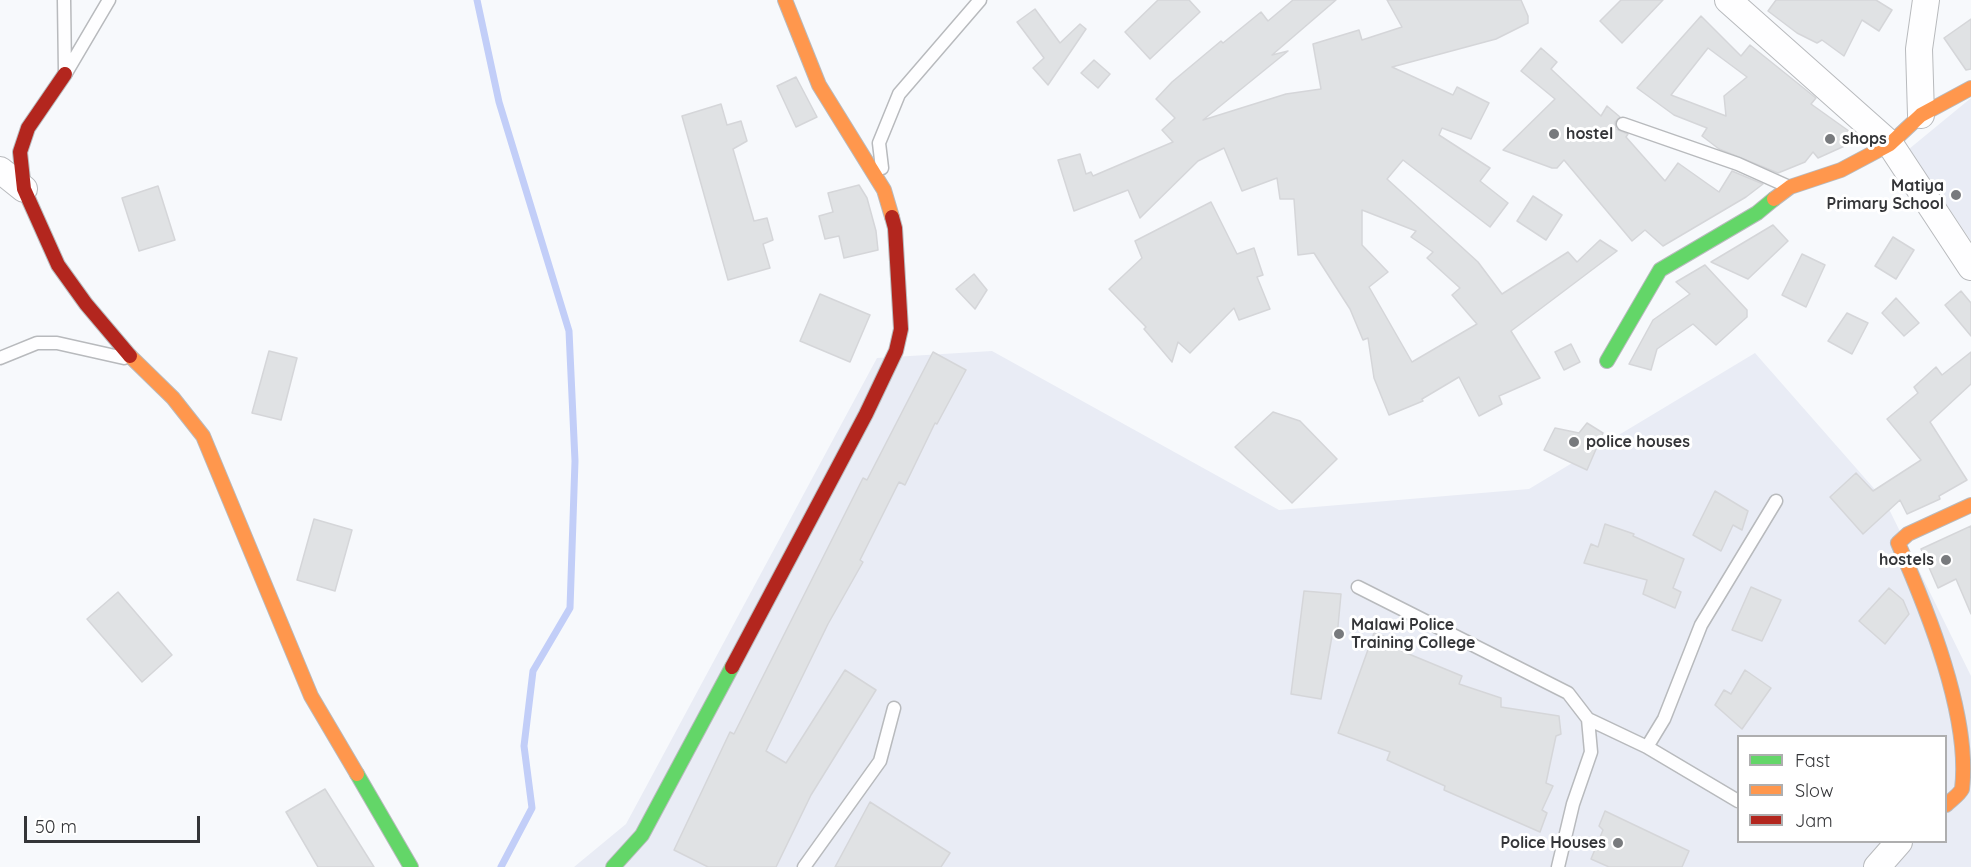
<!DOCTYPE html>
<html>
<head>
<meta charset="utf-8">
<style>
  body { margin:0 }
  #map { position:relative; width:1971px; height:867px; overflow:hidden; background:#f7f9fc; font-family:Quicksand,sans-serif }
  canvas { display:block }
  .legend { position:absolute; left:1737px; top:735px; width:210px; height:108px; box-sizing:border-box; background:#fff; border:2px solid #aeaeaf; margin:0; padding:8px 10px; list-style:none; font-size:18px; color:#343538 }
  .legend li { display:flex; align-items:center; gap:12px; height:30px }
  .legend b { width:30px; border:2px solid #aeaeaf }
  .scale { position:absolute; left:24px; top:816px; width:176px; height:27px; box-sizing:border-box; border:3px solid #343538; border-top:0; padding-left:8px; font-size:18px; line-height:21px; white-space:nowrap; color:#343538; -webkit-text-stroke:4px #fff; paint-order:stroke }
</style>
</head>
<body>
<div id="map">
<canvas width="1971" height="867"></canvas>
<ul class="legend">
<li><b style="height:8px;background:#63d668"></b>Fast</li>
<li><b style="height:8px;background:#ff974d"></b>Slow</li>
<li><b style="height:8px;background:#b3261e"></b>Jam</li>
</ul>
<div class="scale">50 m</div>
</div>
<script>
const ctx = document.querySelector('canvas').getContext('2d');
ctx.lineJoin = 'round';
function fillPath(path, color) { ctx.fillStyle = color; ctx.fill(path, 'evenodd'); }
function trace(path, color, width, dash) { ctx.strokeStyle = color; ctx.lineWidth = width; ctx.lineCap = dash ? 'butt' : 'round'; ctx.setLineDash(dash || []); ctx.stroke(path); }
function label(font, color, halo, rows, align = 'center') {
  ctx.font = font + ' Quicksand,sans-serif'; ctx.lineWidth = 6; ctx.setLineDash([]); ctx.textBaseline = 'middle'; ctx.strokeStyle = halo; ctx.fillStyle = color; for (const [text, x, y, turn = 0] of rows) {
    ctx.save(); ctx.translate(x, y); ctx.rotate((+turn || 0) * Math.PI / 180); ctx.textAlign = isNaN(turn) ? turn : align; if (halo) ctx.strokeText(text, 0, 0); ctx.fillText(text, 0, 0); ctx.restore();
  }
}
fillPath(new Path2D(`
  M 1971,98 L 1971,241 L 1909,149 Z
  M 992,351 L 1279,510 L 1529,489 L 1755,353 L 1885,501 L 1971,676 L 1971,867 L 574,867 L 626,824 L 877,358 ZM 1738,736 L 1946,736 L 1946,842 L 1738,842 Z`), '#e9ecf5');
trace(new Path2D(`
  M 477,0 L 499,102 L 569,331 L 575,461 L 570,608 L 533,671 L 524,746 L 532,808 L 501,867`), '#c2cef8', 7);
const building = new Path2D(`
  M 1158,0 L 1189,0 L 1200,12 L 1150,59 L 1125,32 Z
  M 1293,0 L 1336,0 L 1272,55 L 1288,51 L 1203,120 L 1286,94 L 1321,89 L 1313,44 L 1359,30 L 1362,40 L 1402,27 L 1387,0 L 1521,0 L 1528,16 L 1528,23 L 1496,39 L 1392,67 L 1453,95 L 1457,87 L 1489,103 L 1471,139 L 1442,128 L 1439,135 L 1490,168 L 1480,181 L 1508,203 L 1490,227 L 1403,160 L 1387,179 L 1478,262 L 1502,294 L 1568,252 L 1577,262 L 1600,240 L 1617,251 L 1511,331 L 1540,378 L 1499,396 L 1502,404 L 1479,416 L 1459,377 L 1422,399 L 1423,401 L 1389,415 L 1374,378 L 1368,338 L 1363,340 L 1350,309 L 1314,253 L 1298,255 L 1294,199 L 1280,199 L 1277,178 L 1242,191 L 1224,148 L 1198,161 L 1140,218 L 1128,190 L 1074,211 L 1058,160 L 1080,154 L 1086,174 L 1091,172 L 1093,176 L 1173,142 L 1162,130 L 1175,118 L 1156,99 L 1172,82 L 1221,41 L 1223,43 L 1261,12 L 1268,21 ZM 1362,210 L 1416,231 L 1411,237 L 1433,252 L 1427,258 L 1460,288 L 1452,295 L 1477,324 L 1412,362 L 1369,287 L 1388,272 L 1362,245 Z
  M 1621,0 L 1663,0 L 1622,43 L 1600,21 Z
  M 1776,0 L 1876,0 L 1892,10 L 1879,31 L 1862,20 L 1844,56 L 1822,40 L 1817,43 L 1797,33 L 1768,11 Z
  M 1035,9 L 1060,43 L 1080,24 L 1086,29 L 1048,85 L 1033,68 L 1044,58 L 1017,22 Z
  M 1701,16 L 1741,56 L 1750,45 L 1816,98 L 1811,104 L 1860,139 L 1818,158 L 1813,152 L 1805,162 L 1778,173 L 1719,149 L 1702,136 L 1707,128 L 1674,115 L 1637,88 ZM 1708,48 L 1747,77 L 1724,96 L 1726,116 L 1671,95 Z
  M 1971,19 L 1971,69 L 1966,70 L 1944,38 Z
  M 1541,48 L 1557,62 L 1551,69 L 1601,116 L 1607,106 L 1620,117 L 1615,122 L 1616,129 L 1628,134 L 1626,137 L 1665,181 L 1678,163 L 1719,192 L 1732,171 L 1763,184 L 1746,197 L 1663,246 L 1645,230 L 1632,241 L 1564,160 L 1557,168 L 1552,168 L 1503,150 L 1555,99 L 1521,71 Z
  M 1094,60 L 1110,74 L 1098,88 L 1081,73 Z
  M 796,77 L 817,117 L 796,127 L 777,86 Z
  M 721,104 L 727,125 L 741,121 L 747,141 L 733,149 L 754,221 L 767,218 L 773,240 L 763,244 L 770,268 L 728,280 L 682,116 Z
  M 859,185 L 867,198 L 876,231 L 878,250 L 844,258 L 839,236 L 825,239 L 819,216 L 833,212 L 828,193 Z
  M 158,186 L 175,240 L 139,251 L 122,198 Z
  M 1533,196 L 1562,215 L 1546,240 L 1517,221 Z
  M 1211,202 L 1237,254 L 1254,248 L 1263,275 L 1257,277 L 1270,309 L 1239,320 L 1234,308 L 1190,353 L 1178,342 L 1172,362 L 1144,329 L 1146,327 L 1109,289 L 1142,258 L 1135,241 Z
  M 1773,225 L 1788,241 L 1748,279 L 1711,262 Z
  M 1893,237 L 1914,250 L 1896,279 L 1875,266 Z
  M 1802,254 L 1825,265 L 1806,307 L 1782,295 Z
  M 1705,265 L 1747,310 L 1747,317 L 1716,345 L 1693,324 L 1657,349 L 1651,370 L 1629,364 L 1653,320 L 1690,294 L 1676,282 Z
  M 974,274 L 987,290 L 975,309 L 956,289 Z
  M 1961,291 L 1971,303 L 1971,336 L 1945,305 Z
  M 820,294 L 870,315 L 850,362 L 800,341 Z
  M 1896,298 L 1919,323 L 1904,336 L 1882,313 Z
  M 1847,313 L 1868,323 L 1852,354 L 1828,341 Z
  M 1571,344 L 1580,362 L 1564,370 L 1555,352 Z
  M 269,351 L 297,358 L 281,420 L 252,413 Z
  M 933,352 L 966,370 L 937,424 L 935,423 L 905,485 L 899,482 L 860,560 L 863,562 L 828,624 L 766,751 L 786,763 L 845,670 L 876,690 L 811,795 L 776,867 L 708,867 L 674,850 L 730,732 L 734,734 L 863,478 L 867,480 Z
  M 1971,352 L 1971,384 L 1930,422 L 1967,480 L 1939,496 L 1940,499 L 1907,514 L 1900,500 L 1863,534 L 1830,497 L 1856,473 L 1873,491 L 1921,460 L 1887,419 L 1918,393 L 1914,387 L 1936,367 L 1942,375 Z
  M 1273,412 L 1300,421 L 1337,459 L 1292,503 L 1235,447 Z
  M 1587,423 L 1603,433 L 1587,470 L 1544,450 L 1555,428 L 1579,433 Z
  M 1715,491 L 1748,511 L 1742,530 L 1733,525 L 1721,551 L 1693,535 Z
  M 314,519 L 352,530 L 335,591 L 297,580 Z
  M 1605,524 L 1634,534 L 1633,536 L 1684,559 L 1673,588 L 1681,592 L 1675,608 L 1643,594 L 1647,580 L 1584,563 L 1591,544 L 1598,547 Z
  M 1971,526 L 1971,614 L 1956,579 L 1938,588 L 1921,549 Z
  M 1751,587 L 1781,600 L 1762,641 L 1732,630 Z
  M 1889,588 L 1903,600 L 1909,614 L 1885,644 L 1859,621 Z
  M 1304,591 L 1341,594 L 1337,637 L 1332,636 L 1321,699 L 1291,694 Z
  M 118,592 L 172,655 L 142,682 L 87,619 Z
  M 1374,633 L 1403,643 L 1400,650 L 1404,652 L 1462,676 L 1459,684 L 1501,698 L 1501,707 L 1559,716 L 1561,734 L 1556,736 L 1546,783 L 1553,786 L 1542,810 L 1547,813 L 1540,832 L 1444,790 L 1445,786 L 1387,760 L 1390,752 L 1338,733 Z
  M 1745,670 L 1771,688 L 1742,729 L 1715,705 L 1724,690 L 1731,694 Z
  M 325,789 L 374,867 L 318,867 L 286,812 Z
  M 870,802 L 950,853 L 941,867 L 835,867 Z
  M 1605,811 L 1689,851 L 1682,867 L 1609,867 L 1591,859 L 1603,830 L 1599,826 Z`);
fillPath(building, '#e0e2e4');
trace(building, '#d5d6d9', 1.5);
const lane = new Path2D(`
  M 64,0 L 65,72
  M 66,73 L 109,0
  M 1623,124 L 1738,164 L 1787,186
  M 882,168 L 879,143 L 899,94 L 980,0
  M 0,358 L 37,343 L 57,343 L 124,358
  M 1358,587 L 1568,693 L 1588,719
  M 1647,747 L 1738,801
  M 804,867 L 880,761 L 894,708
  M 1558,867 L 1573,804 L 1591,752 L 1588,719 L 1647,747 L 1664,719 L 1701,625 L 1776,501`);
const street = new Path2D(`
  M 1728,0 L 1890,144 L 1971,267
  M 1921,115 L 1919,49 L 1926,0
  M 0,170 L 24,189
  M 1877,867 L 1899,842`);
const fast = new Path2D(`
  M 1607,361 L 1660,270 L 1757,213 L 1774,199
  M 357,774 L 411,867
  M 613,867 L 642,835 L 732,667`);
const slow = new Path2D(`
  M 785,0 L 819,85 L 884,190 L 892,217
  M 1774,199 L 1790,187 L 1841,170 L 1890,144 L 1921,115 L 1971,88
  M 130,356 L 173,398 L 203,436 L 311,696 L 357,774
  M 1946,805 C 1951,800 1959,795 1962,789 C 1971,717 1927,609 1898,543 L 1908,534 L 1971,505`);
const jam = new Path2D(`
  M 65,74 L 28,128 L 20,152 L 24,189 L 58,265 L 86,304 L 130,356
  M 732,667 L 866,414 L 896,351 L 901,329 L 895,228 L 892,217`);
trace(lane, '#b8babd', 15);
trace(street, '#b8babd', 28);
trace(fast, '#b8babd', 16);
trace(slow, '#b8babd', 16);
trace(jam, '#b8babd', 16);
trace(lane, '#fefeff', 12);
trace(street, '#fefeff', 26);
trace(fast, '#63d668', 14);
trace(slow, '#ff974d', 14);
trace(jam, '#b3261e', 14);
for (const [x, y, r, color] of [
  [1554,134,6,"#787a7d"],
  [1830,139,6,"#787a7d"],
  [1956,195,6,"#787a7d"],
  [1574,442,6,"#787a7d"],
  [1946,560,6,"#787a7d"],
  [1339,634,6,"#787a7d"],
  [1618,843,6,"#787a7d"]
]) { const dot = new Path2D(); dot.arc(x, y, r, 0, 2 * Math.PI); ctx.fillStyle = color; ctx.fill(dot); trace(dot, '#fff', 2); }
label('bold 16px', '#343538', '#fff', [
  ["hostel",1566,134],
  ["shops",1842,139],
  ["Matiya",1944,186,"right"],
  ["Primary School",1944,204,"right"],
  ["police houses",1586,442],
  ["hostels",1934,560,"right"],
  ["Malawi Police",1351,625],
  ["Training College",1351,643],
  ["Police Houses",1606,843,"right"]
], 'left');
</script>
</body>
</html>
